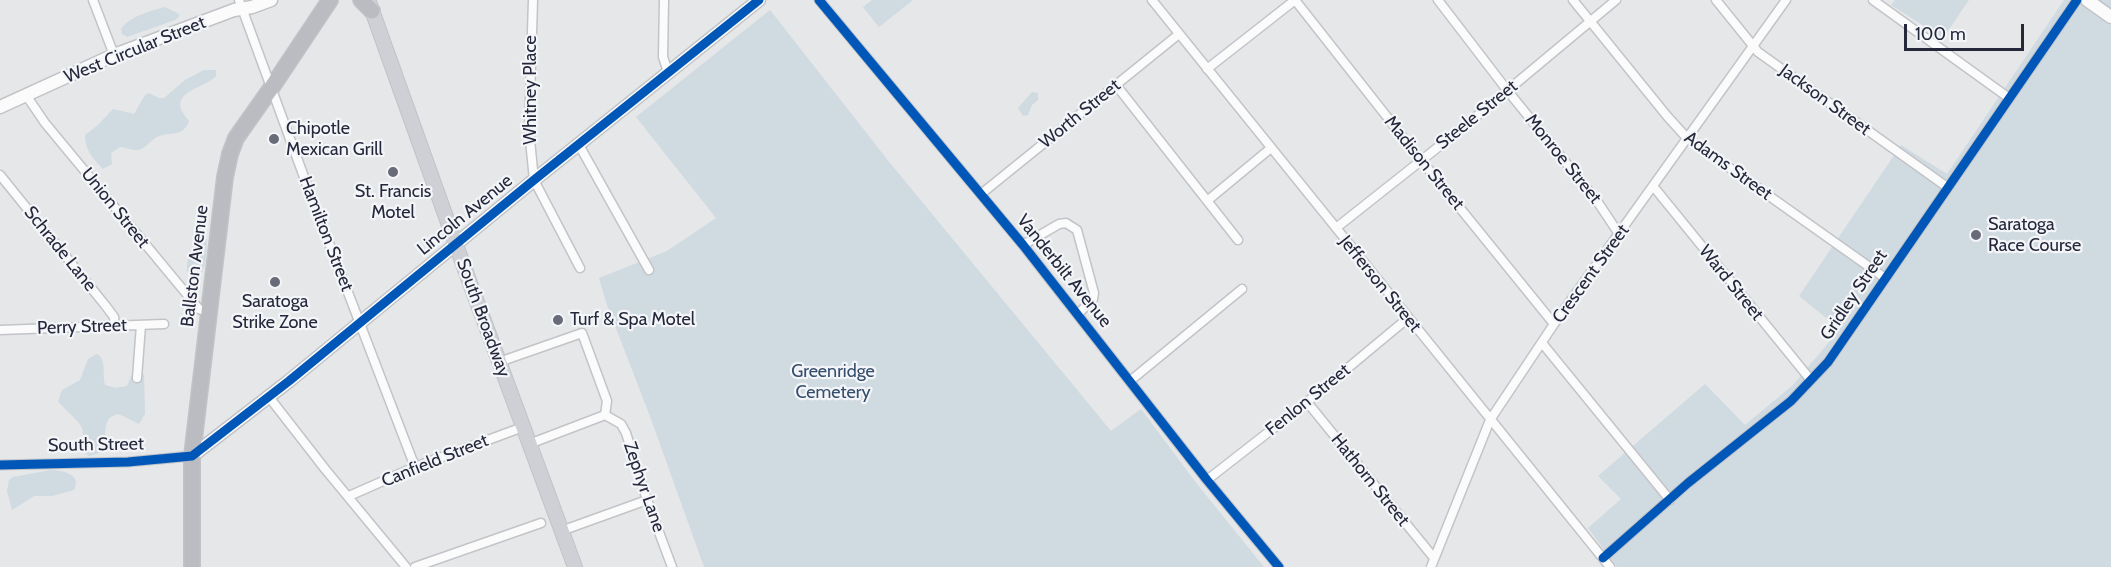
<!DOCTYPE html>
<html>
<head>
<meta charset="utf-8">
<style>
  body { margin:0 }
  #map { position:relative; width:2111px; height:567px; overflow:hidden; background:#e5e7e9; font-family:Cabin,sans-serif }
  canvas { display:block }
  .scale { position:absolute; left:1904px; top:24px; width:120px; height:27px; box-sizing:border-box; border:3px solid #25283b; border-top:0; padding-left:8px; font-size:18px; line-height:21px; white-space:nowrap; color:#25283b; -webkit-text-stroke:4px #f4f5f8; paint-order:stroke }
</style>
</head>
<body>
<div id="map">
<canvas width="2111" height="567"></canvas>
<div class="scale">100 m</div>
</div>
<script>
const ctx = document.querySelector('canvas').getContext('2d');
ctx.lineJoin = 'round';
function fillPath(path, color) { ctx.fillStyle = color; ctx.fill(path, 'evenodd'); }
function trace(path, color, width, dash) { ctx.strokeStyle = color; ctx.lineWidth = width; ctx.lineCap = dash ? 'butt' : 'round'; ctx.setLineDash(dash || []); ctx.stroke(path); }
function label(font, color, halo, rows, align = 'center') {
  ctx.font = font + ' Cabin,sans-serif'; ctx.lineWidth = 4.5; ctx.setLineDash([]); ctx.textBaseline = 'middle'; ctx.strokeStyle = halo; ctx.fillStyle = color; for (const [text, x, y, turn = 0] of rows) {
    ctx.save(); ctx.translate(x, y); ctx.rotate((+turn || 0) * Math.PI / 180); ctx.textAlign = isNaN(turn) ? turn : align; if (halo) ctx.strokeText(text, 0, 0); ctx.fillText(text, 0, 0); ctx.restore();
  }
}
fillPath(new Path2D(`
  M 872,0 L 913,0 L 879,27 L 863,7 Z
  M 1895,0 L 1969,0 L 1943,38 L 1891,5 Z
  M 2064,0 L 2111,0 L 2111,567 L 1617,567 L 1588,528 L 1621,499 L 1598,476 L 1705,384 L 1745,425 L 1793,385 L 1840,329 L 1799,296 L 1901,145 L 1947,174 Z
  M 165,7 L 179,14 L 179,17 L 175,20 L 127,37 L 122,34 L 121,29 C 130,16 150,11 165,7 Z
  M 770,10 L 890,163 L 1111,431 L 1141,409 L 1197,484 L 1264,567 L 704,567 L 651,419 L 607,305 L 599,278 L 667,251 L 716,218 L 636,117 Z
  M 204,70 L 216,70 L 216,76 C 208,87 170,91 183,113 C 184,116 187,118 189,121 C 183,138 170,131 157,137 C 150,140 146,149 138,150 C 133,151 126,147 120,147 L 111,153 L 112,164 L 103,169 C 93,159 85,150 85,135 L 98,125 L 113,109 L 134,114 L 145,95 L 149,93 L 159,98 L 164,98 L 185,80 Z
  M 1032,92 L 1038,93 L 1038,100 L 1032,105 L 1028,115 L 1023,116 L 1018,108 Z
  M 204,235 L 207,239 C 206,252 208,271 196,278 L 187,271 C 186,259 192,246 199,236 Z
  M 97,354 C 107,360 102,374 105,385 L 116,388 L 127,386 C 131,378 130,372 140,371 L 144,375 L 145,414 L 139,424 L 119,414 C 107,416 106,423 105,434 L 114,440 L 110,450 L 89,456 C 76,449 87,436 81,426 C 75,416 64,410 58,401 L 62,390 L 80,380 L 88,359 Z
  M 51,470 C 64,471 82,474 74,490 L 52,496 L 34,496 L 12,510 L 7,491 L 9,480 L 13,477 Z`), '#d0dae1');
const street = new Path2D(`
  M 93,0 L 114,55
  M 239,0 L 311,196 L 415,467
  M 533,0 L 529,130 L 534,180 L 580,268
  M 664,0 L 663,57 L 668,72
  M 819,0 L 1023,245 L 1207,480 L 1279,567
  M 1152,0 L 1610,567
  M 1295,0 L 1421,160 L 1554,324
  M 1438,0 L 1507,90 L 1597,201 L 1619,234
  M 1573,0 L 1667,116 L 1686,137 L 1885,278
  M 1716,0 L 1758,52 L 1947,187
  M 1873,0 L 2009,98
  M 1207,69 L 1295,0
  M 1116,85 L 1238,240
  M 26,95 L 45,123 L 199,309 L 210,313
  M 579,145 L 649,270
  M 0,175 L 105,305 L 114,317 L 115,326
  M 1653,186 L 1810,379
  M 981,194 L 1179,34
  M 1207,201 L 1271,148
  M 1336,228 L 1466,125 L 1616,0
  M 1023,245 L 1059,224 L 1066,223 L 1077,230 L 1094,293 L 1093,299 L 1078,314
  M 0,330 L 164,324
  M 1542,343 L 1670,500
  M 499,362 L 582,333 L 607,401 L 605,415
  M 137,378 L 141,325
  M 1130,381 L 1242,289
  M 269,397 L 325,469 L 406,567
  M 1307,402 L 1434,558
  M 605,415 L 621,424 L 626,433 L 647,500 L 672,567
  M 529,444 L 605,415
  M 0,465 L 128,462 L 192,456
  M 1207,480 L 1307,402 L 1408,318
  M 349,496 L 415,467 L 523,427
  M 561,531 L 647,500
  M 1603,558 L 1688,483 L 1791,401 L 1828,362 L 2077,0
  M 415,567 L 541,523
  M 1431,567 L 1490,420 L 1554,324 L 1786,0`);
const secondary = new Path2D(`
  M 2087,0 L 2111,17
  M 0,107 L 114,55 L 234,10 L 252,7 L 271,0
  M 192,456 L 289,381 L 534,180 L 759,0`);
const primary = new Path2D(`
  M 369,2 L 456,245 L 575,567`);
const highway = new Path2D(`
  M 361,0 L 372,11
  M 192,567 L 192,456 L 225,177 L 230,154 L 236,138 L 272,87 L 330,0`);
trace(street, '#c2c4c7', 11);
trace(secondary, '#c1c3c7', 15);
trace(primary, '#c2c3c8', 16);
trace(highway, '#c2c3c8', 18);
trace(street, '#fbfbfc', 8);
trace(secondary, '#fbfbfc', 12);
trace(primary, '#cfd0d5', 14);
trace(highway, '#bbbcc2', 15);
trace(new Path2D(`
  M 819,0 L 1023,245 L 1207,480 L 1279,567
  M 0,465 L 128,462 L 192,456 L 289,381 L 534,180 L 759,0
  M 1603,558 L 1688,483 L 1791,401 L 1828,362 L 2077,0`), '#0057b8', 9);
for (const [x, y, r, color] of [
  [274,139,6,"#686b78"],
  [393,172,6,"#686b78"],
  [1976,235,6,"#686b78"],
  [275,282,6,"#686b78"],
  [558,320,6,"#686b78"]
]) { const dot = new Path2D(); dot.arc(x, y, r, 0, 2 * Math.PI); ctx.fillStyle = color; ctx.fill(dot); trace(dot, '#f4f5f8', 2); }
label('18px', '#25283b', '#f4f5f8', [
  ["West Circular Street",135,50,-22],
  ["Whitney Place",531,90,-90],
  ["Jackson Street",1825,100,36],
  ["Worth Street",1080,114,-39],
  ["Steele Street",1477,115,-39],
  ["Monroe Street",1563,159,51],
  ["Madison Street",1424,163,51],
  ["Adams Street",1728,166,36],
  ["Union Street",115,208,51],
  ["Lincoln Avenue",465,215,-39],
  ["Hamilton Street",326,234,69],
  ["Schrade Lane",60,249,51],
  ["Ballston Avenue",195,266,-83],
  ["Vanderbilt Avenue",1064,271,51],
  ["Crescent Street",1591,274,-54],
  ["Ward Street",1731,283,51],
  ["Jefferson Street",1380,284,51],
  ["Gridley Street",1854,295,-56],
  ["South Broadway",483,318,70],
  ["Perry Street",82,327,-2],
  ["Fenlon Street",1308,400,-39],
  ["South Street",96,445,-1],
  ["Canfield Street",435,461,-22],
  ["Hathorn Street",1370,480,51],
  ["Zephyr Lane",644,487,71]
]);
label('18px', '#25283b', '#f4f5f8', [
  ["Chipotle",286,129],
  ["Mexican Grill",286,150],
  ["St. Francis",393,192,"center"],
  ["Motel",393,213,"center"],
  ["Saratoga",1988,225],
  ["Race Course",1988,246],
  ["Saratoga",275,302,"center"],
  ["Strike Zone",275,323,"center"],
  ["Turf & Spa Motel",570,320]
], 'left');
label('18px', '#344e6d', '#f4f5f8', [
  ["Greenridge",833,372],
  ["Cemetery",833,393]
]);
</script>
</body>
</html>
